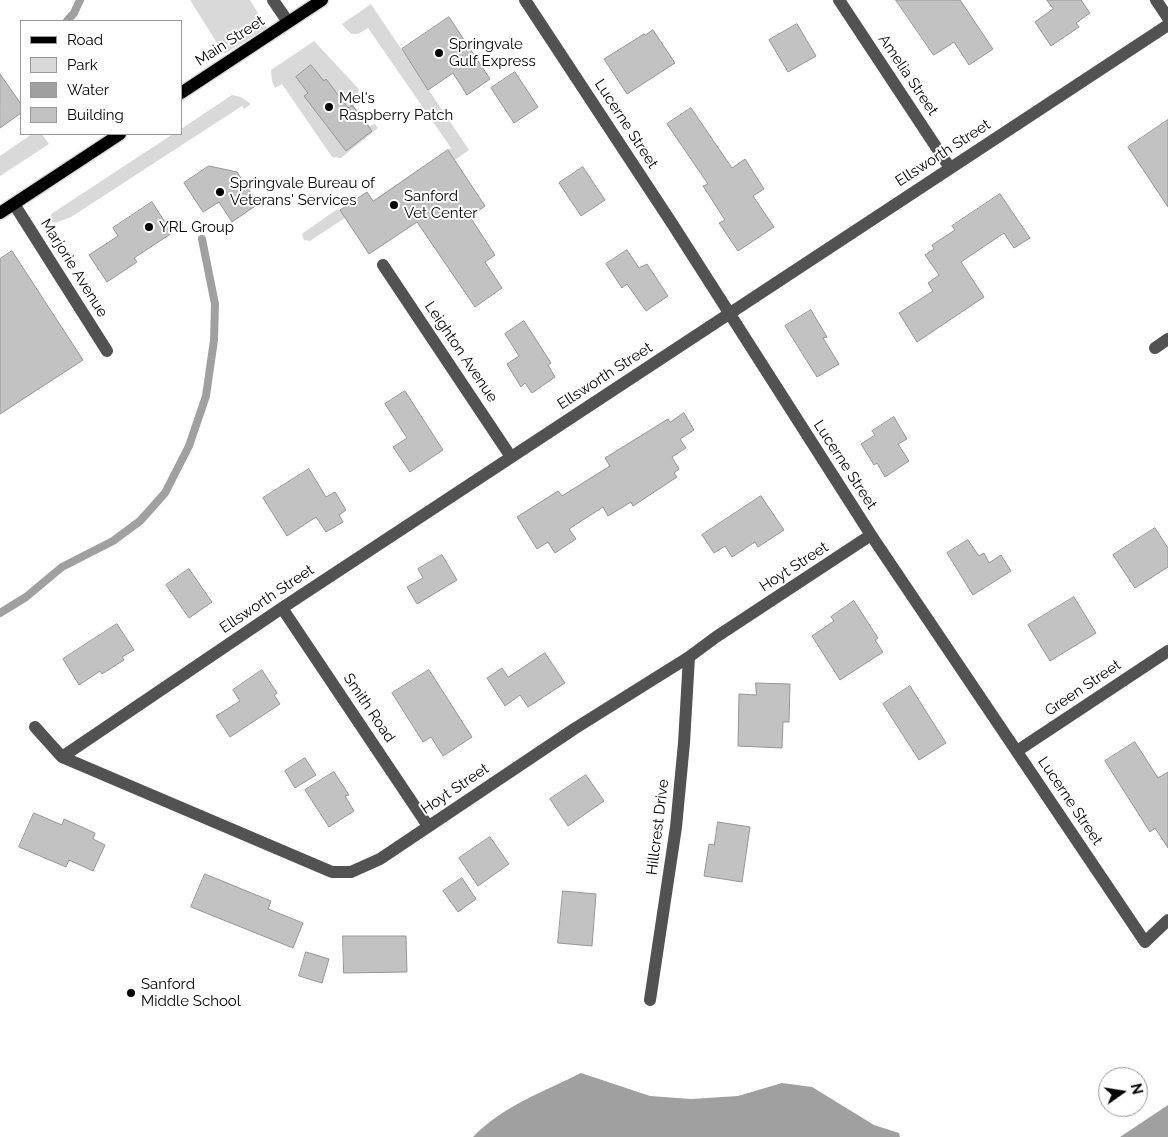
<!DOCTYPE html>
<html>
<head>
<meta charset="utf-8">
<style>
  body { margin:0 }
  #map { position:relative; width:1168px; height:1137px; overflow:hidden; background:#fff; font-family:Raleway,sans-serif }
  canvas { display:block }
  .legend { position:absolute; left:20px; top:20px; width:162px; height:115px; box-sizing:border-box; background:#fff; border:1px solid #999; margin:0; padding:6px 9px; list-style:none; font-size:15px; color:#000 }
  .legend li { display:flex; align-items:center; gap:10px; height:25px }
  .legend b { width:25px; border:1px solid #999 }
  .north { position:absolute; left:1098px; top:1067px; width:50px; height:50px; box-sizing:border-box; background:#fff; border:1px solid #999; border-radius:50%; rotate:77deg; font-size:14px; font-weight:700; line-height:20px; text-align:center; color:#000 }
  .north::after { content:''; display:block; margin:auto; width:18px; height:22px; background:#000; clip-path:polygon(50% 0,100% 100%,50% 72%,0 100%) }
</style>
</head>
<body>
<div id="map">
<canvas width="1168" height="1137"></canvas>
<ul class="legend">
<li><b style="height:6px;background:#000"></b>Road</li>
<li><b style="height:14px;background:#d9d9d9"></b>Park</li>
<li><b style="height:14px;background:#a0a0a0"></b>Water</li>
<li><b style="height:14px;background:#c2c2c2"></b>Building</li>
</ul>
<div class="north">N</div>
</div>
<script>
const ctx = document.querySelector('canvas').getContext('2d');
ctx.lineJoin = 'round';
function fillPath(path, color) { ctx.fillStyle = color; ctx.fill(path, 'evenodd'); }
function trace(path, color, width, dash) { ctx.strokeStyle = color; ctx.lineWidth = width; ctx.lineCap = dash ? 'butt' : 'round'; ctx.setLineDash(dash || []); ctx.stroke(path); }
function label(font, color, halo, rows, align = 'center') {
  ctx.font = font + ' Raleway,sans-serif'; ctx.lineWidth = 4; ctx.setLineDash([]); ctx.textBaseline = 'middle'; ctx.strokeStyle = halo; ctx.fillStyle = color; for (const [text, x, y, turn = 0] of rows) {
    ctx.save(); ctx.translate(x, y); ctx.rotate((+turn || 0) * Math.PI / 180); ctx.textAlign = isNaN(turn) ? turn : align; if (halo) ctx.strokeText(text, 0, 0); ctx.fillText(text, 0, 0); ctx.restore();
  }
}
fillPath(new Path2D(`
  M 190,0 L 250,0 L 267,28 L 224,54 Z
  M 371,4 L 469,150 L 455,160 L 448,150 L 451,148 L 368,28 L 358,34 L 351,34 L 342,24 Z
  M 314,41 L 358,88 L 359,90 L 356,97 L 354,106 L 370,126 L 375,124 L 378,128 L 341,158 L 332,157 L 282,84 L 275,88 L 272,81 L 271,70 Z
  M 232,95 L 241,97 L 251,104 L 244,109 L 242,106 L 71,217 L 55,223 L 51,221 L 51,214 L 173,134 L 181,134 L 181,129 Z
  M 32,134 L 42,134 L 49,144 L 0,176 L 0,156 Z
  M 336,210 L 340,210 L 345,218 L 310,241 L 304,240 L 302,235 L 303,233 Z`), '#d9d9d9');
fillPath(new Path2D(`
  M 581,1073 L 650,1096 L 691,1099 L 738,1096 L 782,1083 L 812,1087 L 874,1125 L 899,1133 L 900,1137 L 473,1137 C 501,1107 545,1091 581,1073 Z
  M 1168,1105 L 1168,1137 L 1120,1137 Z`), '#a0a0a0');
trace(new Path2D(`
  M 67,21 L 74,13 L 80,0
  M 0,613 L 26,597 L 62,567 L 113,541 L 140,521 L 165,493 L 189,446 L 206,396 L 214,340 L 215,304 L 202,239`), '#a0a0a0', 8);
const building = new Path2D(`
  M 896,0 L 960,0 L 993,49 L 969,65 L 954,42 L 934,55 Z
  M 1047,0 L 1081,0 L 1090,13 L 1076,23 L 1079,27 L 1051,46 L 1035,22 L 1053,9 Z
  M 449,17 L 490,79 L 467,95 L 453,73 L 428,90 L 402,49 Z
  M 797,24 L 816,56 L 788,72 L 769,40 Z
  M 653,30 L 675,63 L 627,94 L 604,59 L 644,34 L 645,35 Z
  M 311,65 L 324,81 L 326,79 L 348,108 L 352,105 L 372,131 L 346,151 L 304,96 L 308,93 L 296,77 Z
  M 515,72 L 538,107 L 514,123 L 491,88 Z
  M 0,74 L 21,104 L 21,113 L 0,128 Z
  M 691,108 L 732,168 L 745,159 L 764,189 L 753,196 L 774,227 L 738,251 L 719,223 L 725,220 L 703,186 L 708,184 L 667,124 Z
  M 1168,120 L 1168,207 L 1128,147 Z
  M 448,150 L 485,206 L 470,217 L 495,255 L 485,262 L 502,288 L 475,307 L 417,222 L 369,254 L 340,210 L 367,192 L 373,201 Z
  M 209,166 L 237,172 L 258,204 L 232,222 L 219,202 L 203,212 L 184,183 Z
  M 583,167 L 605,200 L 581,216 L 559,183 Z
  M 1000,194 L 1030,238 L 1014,248 L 1004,233 L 961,262 L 984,297 L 917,342 L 899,313 L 933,291 L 928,283 L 939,275 L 925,255 L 934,249 L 932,245 L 955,230 L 952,226 Z
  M 152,202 L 172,233 L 134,258 L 137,262 L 107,282 L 89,255 L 118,236 L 113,228 Z
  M 627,250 L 639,268 L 647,264 L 668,296 L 646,311 L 627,284 L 622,288 L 606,264 Z
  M 12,251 L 83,360 L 0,414 L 0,259 Z
  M 811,310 L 827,337 L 823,338 L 839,364 L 817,377 L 785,326 Z
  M 524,321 L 551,363 L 548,365 L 555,377 L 532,393 L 525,383 L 521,387 L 507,364 L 519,356 L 505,334 Z
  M 405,391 L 443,450 L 410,472 L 393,447 L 407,438 L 385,404 Z
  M 684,413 L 694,430 L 680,439 L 686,448 L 672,457 L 679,469 L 674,473 L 677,477 L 633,506 L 631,502 L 608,516 L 603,507 L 569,529 L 576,539 L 555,553 L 548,542 L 537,549 L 517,517 L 558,491 L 562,496 L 610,466 L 605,458 L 668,419 L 670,422 Z
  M 894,417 L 907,439 L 898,444 L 909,461 L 885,477 L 877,463 L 874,465 L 861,444 L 875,435 L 872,431 Z
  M 309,469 L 326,497 L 335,492 L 346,510 L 339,515 L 343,522 L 326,532 L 316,517 L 287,536 L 263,498 Z
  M 761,496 L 784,530 L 758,547 L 755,542 L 732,557 L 725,546 L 714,553 L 702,535 Z
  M 1155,528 L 1168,548 L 1168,567 L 1135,588 L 1113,555 Z
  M 968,540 L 979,556 L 984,553 L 989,563 L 1001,555 L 1011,571 L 973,595 L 947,553 Z
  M 442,555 L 457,580 L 417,604 L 407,587 L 423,578 L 418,569 Z
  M 189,569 L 212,602 L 189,618 L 166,585 Z
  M 1074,597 L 1096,633 L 1050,661 L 1028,625 Z
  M 854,601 L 878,638 L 875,640 L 883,652 L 840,680 L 812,636 L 834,621 L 831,617 Z
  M 117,624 L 134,650 L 122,657 L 124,660 L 102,674 L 100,671 L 79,685 L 63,659 Z
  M 545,653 L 565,683 L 528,707 L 520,695 L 505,706 L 487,678 L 502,668 L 508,677 Z
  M 262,670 L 277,693 L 274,695 L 280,704 L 230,737 L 216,716 L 240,701 L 233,690 Z
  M 429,670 L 472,737 L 443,756 L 431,737 L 423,742 L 392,693 Z
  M 756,683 L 790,684 L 789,722 L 783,722 L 782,748 L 738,746 L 739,694 L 756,695 Z
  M 910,686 L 946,743 L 919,760 L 883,704 Z
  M 1135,742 L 1158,778 L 1168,772 L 1168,848 L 1155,828 L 1150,832 L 1105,761 Z
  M 305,758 L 316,775 L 295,788 L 285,771 Z
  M 334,772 L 349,795 L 345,796 L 354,811 L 329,827 L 305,790 Z
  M 586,775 L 604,801 L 568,826 L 550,799 Z
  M 34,813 L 62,825 L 64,819 L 95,833 L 93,839 L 105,845 L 93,871 L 69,860 L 66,867 L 19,847 Z
  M 718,822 L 750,827 L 742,882 L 704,876 L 709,844 L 714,845 Z
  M 490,837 L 509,864 L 478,886 L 459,858 Z
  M 205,874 L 271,901 L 268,909 L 303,923 L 293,948 L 191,907 Z
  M 462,878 L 476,899 L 458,912 L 443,891 Z
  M 563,891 L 596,894 L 592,946 L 558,943 Z
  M 343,936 L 406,936 L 407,972 L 344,973 Z
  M 306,952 L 329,959 L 322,983 L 299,976 Z`);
fillPath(building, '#c2c2c2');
trace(building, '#969696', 1);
const major = new Path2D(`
  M 181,93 L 322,0
  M 0,213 L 120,134`);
trace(major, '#dbdbdb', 15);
trace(new Path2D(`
  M 273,0 L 288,22
  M 525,0 L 673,225 L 871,535 L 1145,942 L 1168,920
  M 839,0 L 950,168
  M 1156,0 L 1168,18
  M 14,204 L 107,351
  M 383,265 L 511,457
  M 1155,348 L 1168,339
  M 282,608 L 428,826
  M 35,727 L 62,757 L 332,872 L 351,872 L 380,859 L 574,729 L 689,657 L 716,637 L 871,535
  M 1017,751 L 1168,651
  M 62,757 L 282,608 L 1168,25
  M 650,1000 L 676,827 L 684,743 L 689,657`), '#525252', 12);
trace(major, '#000', 12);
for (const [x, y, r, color] of [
  [439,53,5,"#000"],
  [329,107,5,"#000"],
  [220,192,5,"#000"],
  [394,205,5,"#000"],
  [149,227,5,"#000"],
  [131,993,5,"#000"]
]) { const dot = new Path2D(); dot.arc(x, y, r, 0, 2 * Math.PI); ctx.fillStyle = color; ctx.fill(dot); trace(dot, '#fff', 2); }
label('15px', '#000', '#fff', [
  ["Main Street",230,41,-33],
  ["Amelia Street",908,75,56],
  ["Lucerne Street",626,124,57],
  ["Ellsworth Street",943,153,-33],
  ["Marjorie Avenue",74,268,58],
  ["Leighton Avenue",461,352,56],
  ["Ellsworth Street",605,376,-33],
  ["Lucerne Street",845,465,57],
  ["Hoyt Street",794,567,-33],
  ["Ellsworth Street",267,599,-34],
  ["Green Street",1083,688,-34],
  ["Smith Road",369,708,56],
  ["Hoyt Street",455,789,-34],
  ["Lucerne Street",1070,801,56],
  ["Hillcrest Drive",658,827,-83]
]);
label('15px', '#000', '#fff', [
  ["Springvale",449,44],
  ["Gulf Express",449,61],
  ["Mel's",339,98],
  ["Raspberry Patch",339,115],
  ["Springvale Bureau of",230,183],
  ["Veterans' Services",230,200],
  ["Sanford",404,196],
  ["Vet Center",404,213],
  ["YRL Group",159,227],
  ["Sanford",141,984],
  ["Middle School",141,1001]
], 'left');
</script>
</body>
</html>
